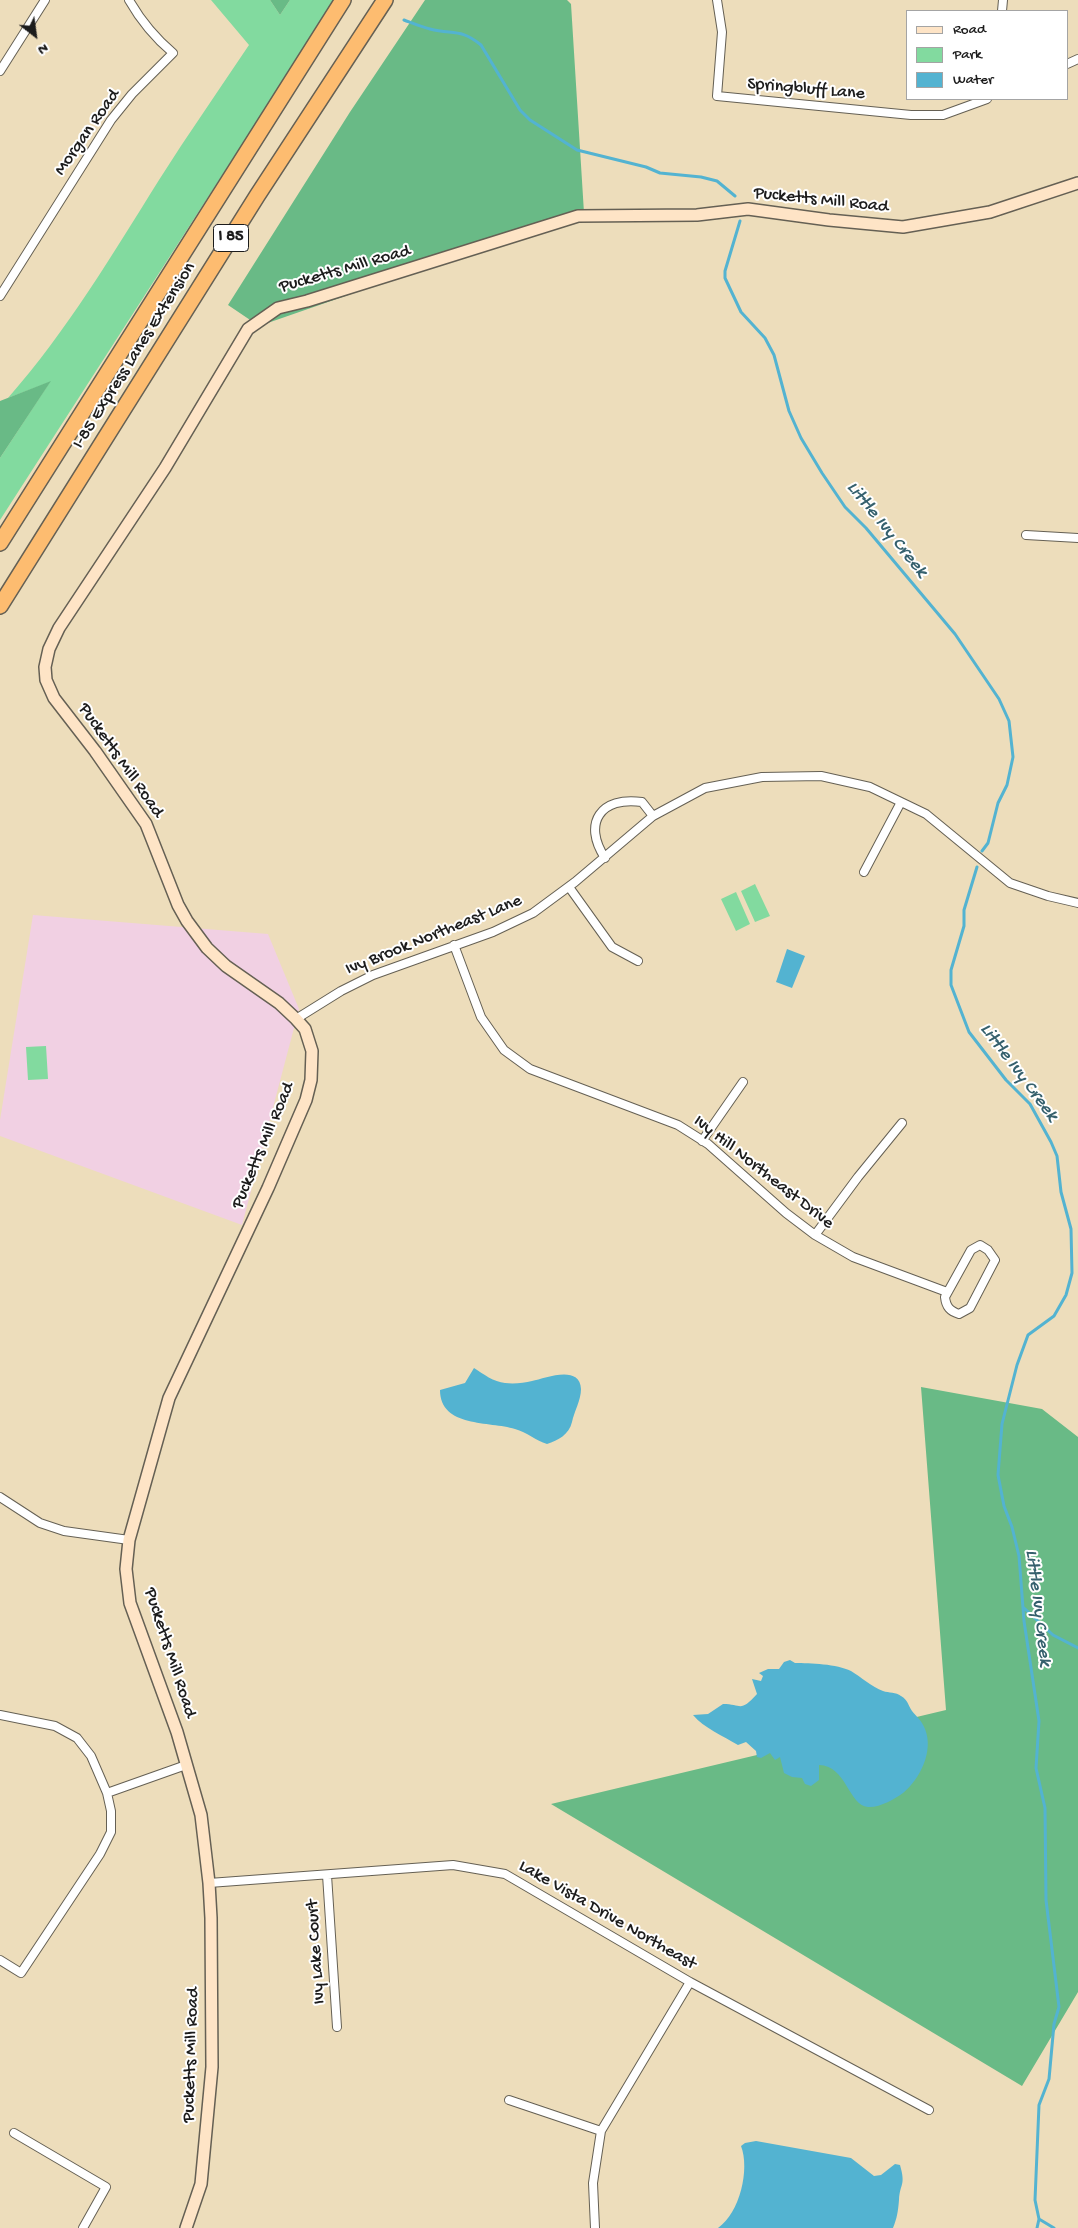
<!DOCTYPE html>
<html>
<head>
<meta charset="utf-8">
<style>
  body { margin:0 }
  #map { position:relative; width:1078px; height:2228px; overflow:hidden; background:#edddbb; font-family:"Gochi Hand",sans-serif }
  canvas { display:block }
  .legend { position:absolute; left:906px; top:10px; width:162px; height:90px; box-sizing:border-box; background:#fff; border:1px solid #a4a4a4; margin:0; padding:6px 9px; list-style:none; font-size:15px; color:#1c1c1c }
  .legend li { display:flex; align-items:center; gap:10px; height:25px }
  .legend b { width:25px; border:1px solid #a4a4a4 }
  .north { position:absolute; left:10px; top:10px; width:50px; height:50px; -webkit-text-stroke:4px #fff; paint-order:stroke; rotate:150deg; font-size:14px; font-weight:700; line-height:20px; text-align:center; color:#1c1c1c }
  .north::after { content:''; display:block; margin:auto; width:18px; height:22px; background:#1c1c1c; clip-path:polygon(50% 0,100% 100%,50% 72%,0 100%) }
</style>
</head>
<body>
<div id="map">
<canvas width="1078" height="2228"></canvas>
<ul class="legend">
<li><b style="height:6px;background:#fee4c6"></b>Road</li>
<li><b style="height:14px;background:#82da9f"></b>Park</li>
<li><b style="height:14px;background:#53b3d1"></b>Water</li>
</ul>
<div class="north">N</div>
</div>
<script>
const ctx = document.querySelector('canvas').getContext('2d');
ctx.lineJoin = 'round';
function fillPath(path, color) { ctx.fillStyle = color; ctx.fill(path, 'evenodd'); }
function trace(path, color, width, dash) { ctx.strokeStyle = color; ctx.lineWidth = width; ctx.lineCap = dash ? 'butt' : 'round'; ctx.setLineDash(dash || []); ctx.stroke(path); }
function label(font, color, halo, rows, align = 'center') {
  ctx.font = font + ' "Gochi Hand",sans-serif'; ctx.lineWidth = 4; ctx.setLineDash([]); ctx.textBaseline = 'middle'; ctx.strokeStyle = halo; ctx.fillStyle = color; for (const [text, x, y, turn = 0] of rows) {
    ctx.save(); ctx.translate(x, y); ctx.rotate((+turn || 0) * Math.PI / 180); ctx.textAlign = isNaN(turn) ? turn : align; if (halo) ctx.strokeText(text, 0, 0); ctx.fillText(text, 0, 0); ctx.restore();
  }
}
fillPath(new Path2D(`
  M 33,915 L 268,934 L 299,1009 L 242,1225 L 0,1136 L 0,1120 Z`), '#f1d0e3');
fillPath(new Path2D(`
  M 211,0 L 270,0 L 280,15 L 290,0 L 335,0 L 0,520 L 0,458 L 50,382 L 8,398 C 67,331 112,255 159,180 C 188,134 219,90 249,45 Z
  M 755,884 L 770,916 L 755,922 L 741,891 Z
  M 736,892 L 750,924 L 736,931 L 721,899 Z
  M 46,1046 L 48,1079 L 28,1080 L 26,1047 Z`), '#82da9f');
fillPath(new Path2D(`
  M 270,0 L 290,0 L 280,15 Z
  M 425,0 L 567,0 L 571,4 L 584,213 L 259,326 L 228,305 L 350,112 Z
  M 51,381 L 0,458 L 0,401 Z
  M 921,1387 L 1042,1409 L 1078,1437 L 1078,1992 L 1022,2086 L 551,1804 L 946,1710 Z`), '#69ba86');
fillPath(new Path2D(`
  M 787,949 L 805,956 L 792,988 L 776,982 Z
  M 474,1368 C 483,1374 494,1382 505,1383 C 514,1384 524,1383 532,1381 C 545,1378 580,1364 581,1389 C 581,1400 574,1412 572,1422 C 569,1435 558,1440 547,1444 C 536,1441 527,1432 515,1429 C 490,1421 440,1428 440,1390 L 465,1383 Z
  M 790,1660 L 795,1663 C 810,1663 837,1664 851,1671 C 861,1677 872,1687 883,1691 C 889,1693 896,1692 901,1696 C 908,1700 908,1705 912,1711 C 917,1717 922,1721 925,1729 C 934,1751 920,1779 903,1793 C 895,1799 879,1808 868,1807 C 848,1805 847,1766 819,1765 L 819,1780 L 811,1786 L 805,1784 L 802,1778 L 792,1777 L 784,1773 L 780,1757 L 775,1760 L 770,1753 L 761,1758 L 757,1757 L 756,1751 L 746,1742 L 738,1745 C 723,1736 704,1728 693,1715 L 708,1714 L 723,1704 C 742,1704 740,1713 757,1694 L 752,1679 L 761,1681 L 763,1676 L 759,1673 L 768,1669 L 779,1669 L 784,1662 Z
  M 756,2141 L 851,2158 L 874,2176 L 881,2175 L 895,2164 L 900,2165 C 906,2186 900,2183 899,2200 C 898,2212 897,2218 893,2228 L 718,2228 C 740,2213 750,2169 741,2146 L 745,2143 Z`), '#53b3d1');
trace(new Path2D(`
  M 404,20 C 412,23 421,27 430,29 C 453,35 460,28 481,45 L 520,110 L 530,120 L 577,150 L 646,167 L 660,173 L 701,177 L 717,181 L 735,196
  M 740,221 L 725,271 L 725,278 L 741,312 L 765,338 L 774,355 L 789,411 L 801,438 L 822,473 L 845,507 L 866,528 L 955,634 L 999,699 L 1009,721 L 1013,757 L 1007,785 L 998,803 L 988,843 L 982,851
  M 977,867 L 964,910 L 964,926 L 951,970 L 951,985 L 969,1032 L 1006,1080 L 1030,1104 L 1051,1142 L 1057,1156 L 1061,1192 L 1071,1229 L 1072,1273 L 1066,1295 L 1054,1316 L 1028,1335 L 1017,1365 L 1002,1424 L 998,1475 L 1004,1506 L 1012,1527 L 1019,1556 L 1024,1621 L 1039,1721 L 1036,1768 L 1045,1808 L 1046,1900 L 1059,2007 L 1054,2024 L 1049,2079 L 1039,2105 L 1035,2200 L 1039,2219 L 1037,2228
  M 1024,1608 L 1053,1635 L 1078,1648
  M 1039,2219 L 1054,2228`), '#53b3d1', 3);
const street = new Path2D(`
  M 717,0 L 722,32 L 717,96 L 911,115 L 943,115 L 987,99
  M 1002,11 L 1003,0
  M 1067,64 L 1078,59
  M 0,71 L 45,0
  M 0,296 L 111,120 L 132,94 L 173,53 C 154,37 141,21 129,0
  M 1026,535 L 1078,538
  M 605,858 C 582,823 601,796 642,802 L 653,816
  M 864,872 L 901,802
  M 569,887 L 612,947 L 638,961
  M 454,945 L 481,1017 L 504,1050 L 530,1069 L 678,1125 L 708,1144 L 786,1213 L 815,1235 L 853,1257 L 947,1292
  M 296,1019 L 341,991 L 373,975 L 493,932 L 533,913 L 575,882 L 653,816 L 705,788 L 762,777 L 821,776 L 870,787 L 926,814 L 1010,883 L 1048,896 L 1078,903
  M 702,1141 L 743,1082
  M 815,1235 L 858,1177 L 902,1123
  M 980,1245 L 988,1250 L 995,1260 L 970,1308 L 959,1314 C 950,1311 946,1307 945,1297 L 971,1250 Z
  M 0,1497 L 40,1523 L 64,1531 L 129,1540
  M 0,1715 L 55,1726 L 77,1738 L 91,1756 L 107,1793 L 111,1811 L 111,1832 L 100,1854 L 21,1973 L 0,1960
  M 107,1793 L 186,1765
  M 327,1875 L 337,2027
  M 209,1883 L 453,1865 L 505,1874 L 690,1982 L 929,2110
  M 509,2100 L 601,2131
  M 14,2133 L 106,2187 L 83,2228
  M 595,2228 L 593,2183 L 601,2131 L 690,1982`);
const secondary = new Path2D(`
  M 186,2228 L 201,2184 L 212,2067 L 211,1918 L 209,1883 L 201,1815 L 177,1732 L 130,1603 L 126,1569 L 129,1540 L 169,1398 L 268,1188 L 306,1100 L 311,1080 L 312,1051 L 305,1029 L 296,1019 L 279,1003 L 226,966 L 207,948 L 187,921 L 178,905 L 146,824 L 95,751 L 54,698 L 46,680 L 45,667 L 49,649 L 59,628 L 165,468 L 248,329 L 278,308 L 307,301 L 578,216 L 697,215 L 748,209 L 829,220 L 903,227 L 990,212 L 1078,183`);
const highway = new Path2D(`
  M 0,543 L 343,0
  M 0,606 L 257,196 L 385,0`);
trace(street, '#656054', 10);
trace(secondary, '#656054', 14);
trace(highway, '#656054', 18);
trace(street, '#fff', 8);
trace(secondary, '#fee4c6', 11);
trace(highway, '#fdbc70', 15);
for (const [x, y, w] of [
  [231,238,35]
]) { const box = new Path2D(); box.roundRect(x - w / 2, y - 13.5, w, 27, 4); ctx.fillStyle = '#fff'; ctx.fill(box); trace(box, '#1c1c1c', 1); }
label('bold 16px', '#1c1c1c', null, [
  ["I 85",231,238]
]);
label('18px', '#1c1c1c', '#fff', [
  ["Springbluff Lane",806,90,5],
  ["Morgan Road",88,133,-55],
  ["Pucketts Mill Road",821,201,6],
  ["Pucketts Mill Road",345,270,-16],
  ["I-85 Express Lanes Extension",135,356,-58],
  ["Pucketts Mill Road",120,761,55],
  ["Ivy Brook Northeast Lane",434,936,-22],
  ["Pucketts Mill Road",264,1146,-67],
  ["Ivy Hill Northeast Drive",763,1173,38],
  ["Pucketts Mill Road",169,1653,72],
  ["Lake Vista Drive Northeast",607,1916,30],
  ["Ivy Lake Court",317,1952,-94],
  ["Pucketts Mill Road",192,2055,-88]
]);
label('italic 19px', '#35606d', '#fff', [
  ["Little Ivy Creek",886,530,51],
  ["Little Ivy Creek",1018,1073,53],
  ["Little Ivy Creek",1037,1608,83]
]);
</script>
</body>
</html>
